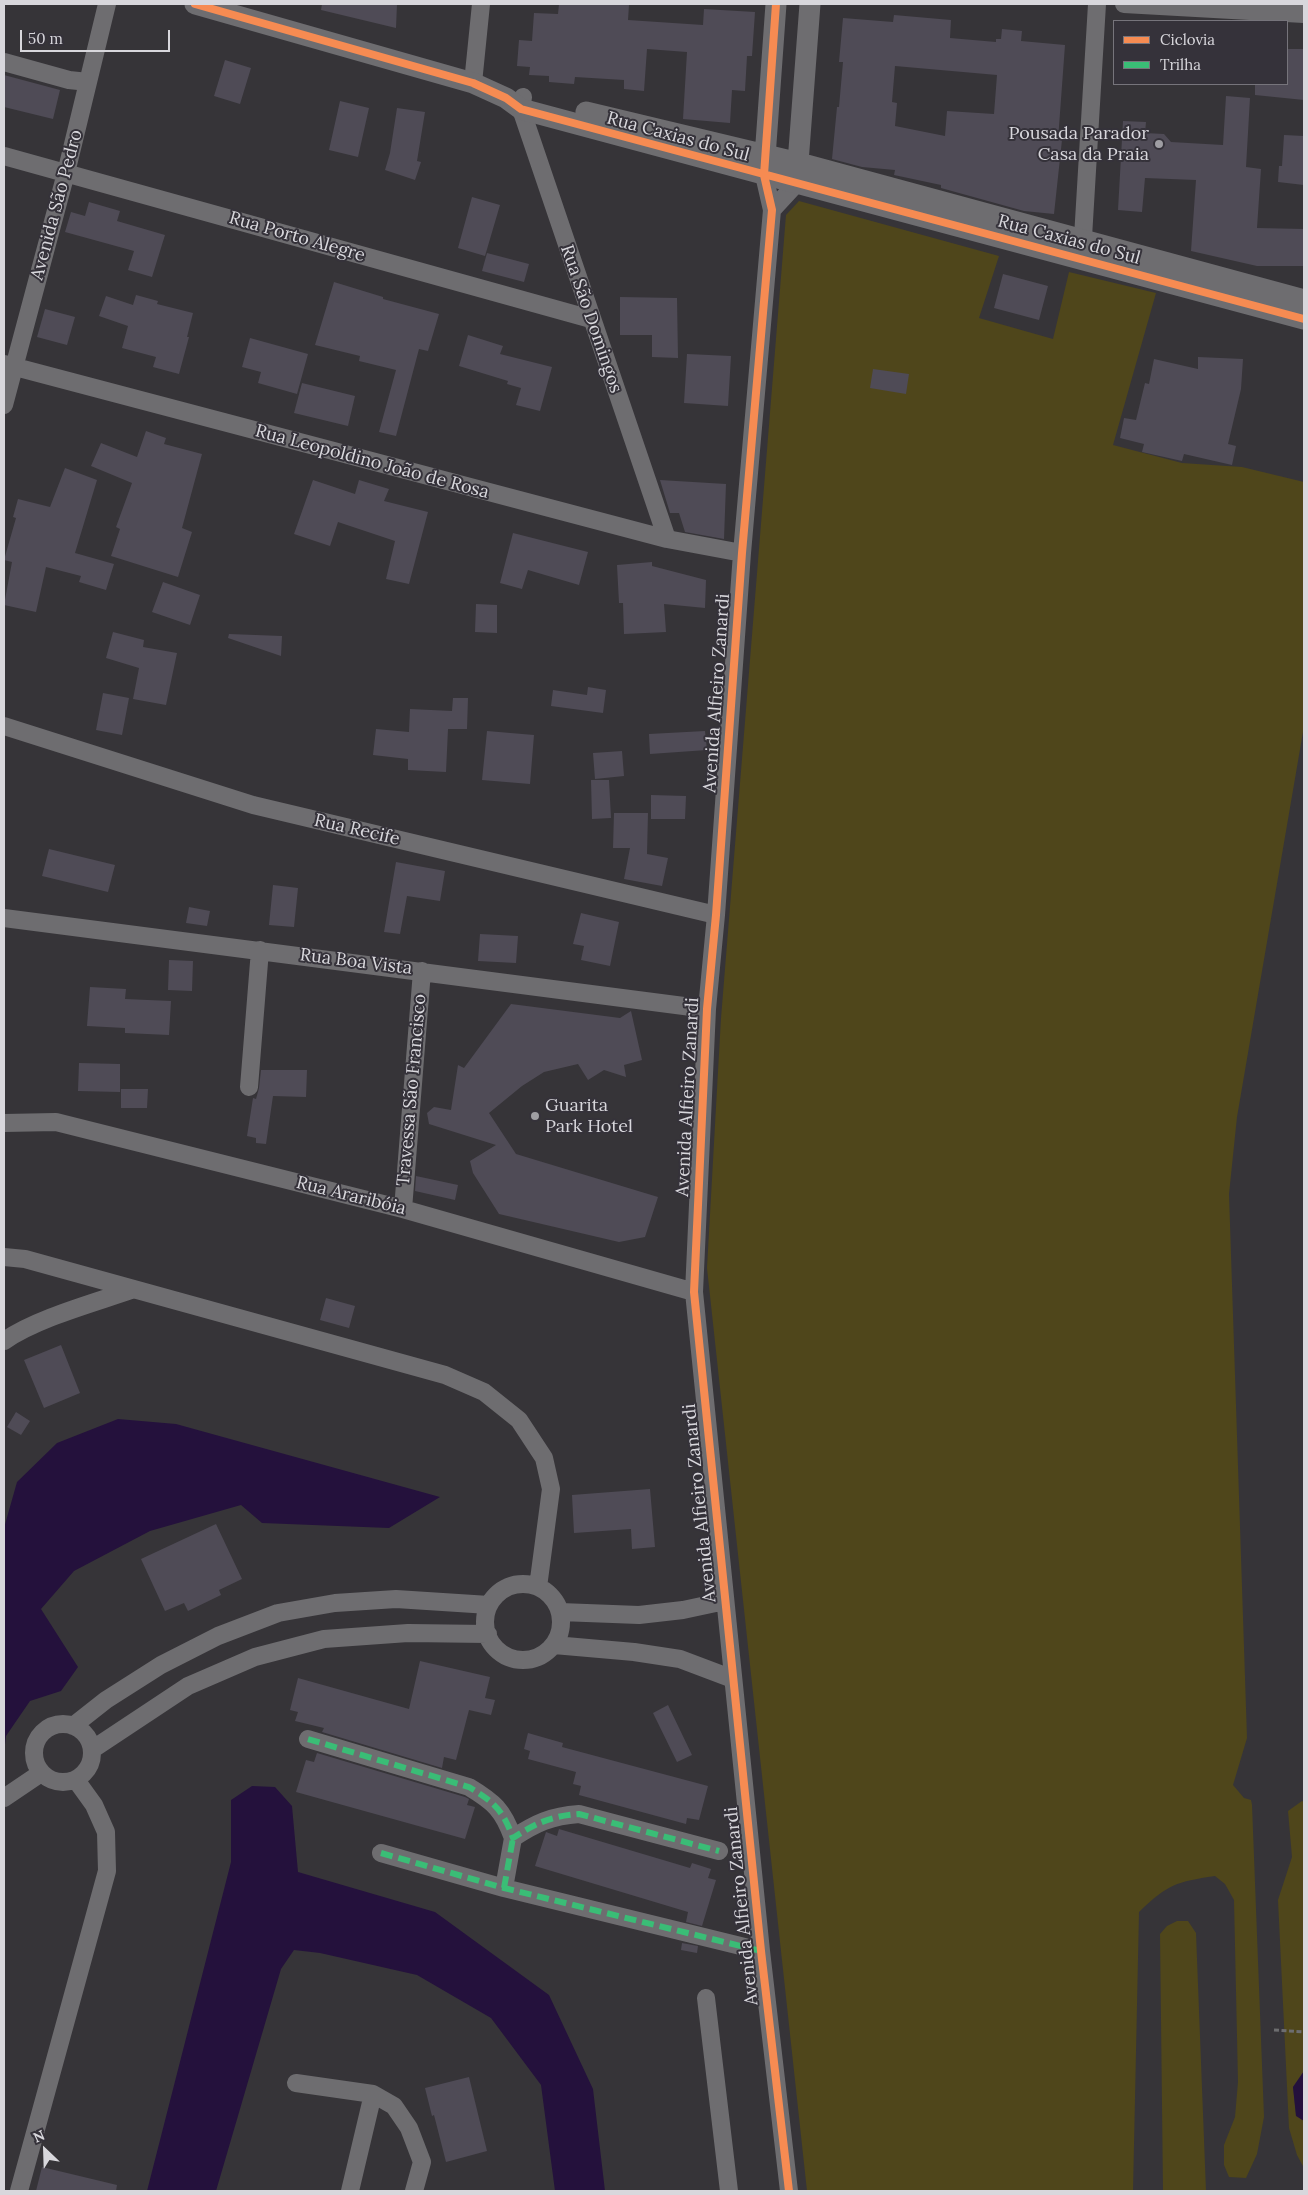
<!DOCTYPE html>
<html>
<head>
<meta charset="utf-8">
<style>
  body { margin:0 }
  #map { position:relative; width:1308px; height:2195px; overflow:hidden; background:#363438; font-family:Lora,serif }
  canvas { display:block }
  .frame { position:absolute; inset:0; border:5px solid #d8d7dc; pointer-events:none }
  .legend { position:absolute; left:1113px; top:20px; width:175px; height:65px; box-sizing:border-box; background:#35323a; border:1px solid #76747b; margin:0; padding:6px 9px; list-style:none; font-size:15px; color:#d8d7dc }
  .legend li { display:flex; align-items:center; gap:10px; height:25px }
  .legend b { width:25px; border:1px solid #76747b }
  .north { position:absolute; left:20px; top:2125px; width:50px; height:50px; -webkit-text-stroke:4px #35323a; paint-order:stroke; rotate:336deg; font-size:14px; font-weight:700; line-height:20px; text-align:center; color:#d8d7dc }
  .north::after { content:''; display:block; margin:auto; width:18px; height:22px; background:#d8d7dc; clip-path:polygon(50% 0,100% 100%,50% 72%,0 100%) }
  .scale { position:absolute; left:20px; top:30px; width:150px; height:22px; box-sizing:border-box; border:2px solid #d8d7dc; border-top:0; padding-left:6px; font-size:15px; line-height:18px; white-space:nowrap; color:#d8d7dc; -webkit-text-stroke:4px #35323a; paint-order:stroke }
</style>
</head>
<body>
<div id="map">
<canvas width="1308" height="2195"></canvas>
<div class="frame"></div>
<ul class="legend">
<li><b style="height:6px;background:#f68b52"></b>Ciclovia</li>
<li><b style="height:6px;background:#3abd76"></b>Trilha</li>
</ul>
<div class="north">N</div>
<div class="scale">50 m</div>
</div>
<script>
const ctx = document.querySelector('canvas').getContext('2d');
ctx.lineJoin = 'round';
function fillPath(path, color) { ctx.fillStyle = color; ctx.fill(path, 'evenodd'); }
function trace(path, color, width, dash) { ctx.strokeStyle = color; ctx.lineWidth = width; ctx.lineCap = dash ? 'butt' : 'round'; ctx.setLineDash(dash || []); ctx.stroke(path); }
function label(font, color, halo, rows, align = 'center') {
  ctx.font = font + ' Lora,serif'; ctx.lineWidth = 4; ctx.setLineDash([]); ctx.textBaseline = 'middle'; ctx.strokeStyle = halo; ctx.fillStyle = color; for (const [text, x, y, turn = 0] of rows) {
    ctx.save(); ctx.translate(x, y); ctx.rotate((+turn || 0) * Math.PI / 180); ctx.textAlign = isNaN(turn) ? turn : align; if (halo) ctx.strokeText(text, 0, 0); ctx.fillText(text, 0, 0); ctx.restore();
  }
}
fillPath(new Path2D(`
  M 799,201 L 999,256 L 979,318 L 1053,339 L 1069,272 L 1156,293 L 1113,445 L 1182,463 L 1242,467 L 1304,482 L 1304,726 L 1237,1117 L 1229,1194 L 1247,1738 L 1233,1785 L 1244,1798 L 1251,1800 L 1252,1805 L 1264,2117 L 1257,2154 L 1246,2178 L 1229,2177 L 1224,2165 L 1224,2145 L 1235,2117 L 1238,2082 L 1234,1900 L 1225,1884 L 1215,1876 C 1176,1882 1168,1884 1139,1912 L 1133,2191 L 807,2191 L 707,1268 L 721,1018 L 786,215 Z
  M 1302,1801 L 1304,1802 L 1304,2071 L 1293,2087 L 1296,2115 L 1304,2121 L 1304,2168 L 1297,2155 L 1289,2128 L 1278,1900 L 1292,1857 L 1288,1811 Z
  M 1177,1921 L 1188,1921 L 1196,1933 L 1206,2191 L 1163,2191 L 1160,1934 L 1167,1926 Z`), '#4f461b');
fillPath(new Path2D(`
  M 118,1419 L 176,1424 L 440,1497 L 389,1528 L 262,1523 L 241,1505 L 150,1531 L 74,1571 L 41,1609 L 78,1667 L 61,1691 L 30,1701 L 6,1736 L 4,1753 L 4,1528 L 17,1482 L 57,1443 Z
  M 252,1786 L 275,1787 L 292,1806 L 298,1872 L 435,1912 L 549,1995 L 593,2089 L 605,2191 L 555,2191 L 541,2085 L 491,2018 L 417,1975 L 320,1953 L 294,1950 L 281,1969 L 216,2191 L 147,2191 L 231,1862 L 231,1800 Z
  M 1304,2071 L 1304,2121 L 1296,2116 L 1293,2087 Z`), '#24113c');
fillPath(new Path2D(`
  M 322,4 L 397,4 L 396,28 L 321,10 Z
  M 559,4 L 629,5 L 628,20 L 703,25 L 704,9 L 755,12 L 752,56 L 747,56 L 745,91 L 732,90 L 730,123 L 683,119 L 687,52 L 647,49 L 644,91 L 624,89 L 624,80 L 575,77 L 574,84 L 549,82 L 549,76 L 529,75 L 530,67 L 517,66 L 519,40 L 532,41 L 534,13 L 558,14 Z
  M 894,15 L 951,20 L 950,38 L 996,42 L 996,39 L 1001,39 L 1002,29 L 1022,31 L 1021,41 L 1065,45 L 1058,140 L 1062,140 L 1054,214 L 1024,211 L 941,188 L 941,185 L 894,175 L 895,170 L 862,167 L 832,159 L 837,107 L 839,107 L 843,62 L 839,62 L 843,18 L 893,22 ZM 895,66 L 997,75 L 994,114 L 947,111 L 945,136 L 895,126 L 897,103 L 892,102 Z
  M 1287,49 L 1304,49 L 1304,100 L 1255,95 L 1255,84 L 1287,84 Z
  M 225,60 L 251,68 L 240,104 L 214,96 Z
  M 4,75 L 60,90 L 53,119 L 4,107 Z
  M 1226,96 L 1250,98 L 1246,167 L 1261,169 L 1257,228 L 1304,229 L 1304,266 L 1257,266 L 1191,251 L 1196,180 L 1145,178 L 1142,212 L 1118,210 L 1123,121 L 1146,122 L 1145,133 L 1164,134 L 1171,142 L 1223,145 Z
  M 340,101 L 369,108 L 358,157 L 329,150 Z
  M 397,108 L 425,112 L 417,161 L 421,162 L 415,180 L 385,170 L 390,153 Z
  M 1284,135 L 1304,136 L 1304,185 L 1278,182 L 1279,166 L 1282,166 Z
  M 472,197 L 500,205 L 485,256 L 458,248 Z
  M 89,202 L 120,211 L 117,221 L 165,235 L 152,277 L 128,270 L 134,251 L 65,232 L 71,212 L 85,216 Z
  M 487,253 L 529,264 L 524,282 L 482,271 Z
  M 1003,274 L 1048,286 L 1039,320 L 994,308 Z
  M 334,282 L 383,297 L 383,299 L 439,314 L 428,351 L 419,349 L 396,436 L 379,432 L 396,370 L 359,361 L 360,356 L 315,345 Z
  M 136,295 L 158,301 L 157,304 L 193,313 L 187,337 L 189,337 L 179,374 L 153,367 L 156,357 L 122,348 L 128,326 L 99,316 L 106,296 L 133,305 Z
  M 620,297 L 677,298 L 678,358 L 652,357 L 652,335 L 620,335 Z
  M 45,309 L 75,317 L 67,345 L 37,337 Z
  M 468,335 L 503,346 L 500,354 L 552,367 L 540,411 L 516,405 L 521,388 L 507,384 L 508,381 L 459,366 Z
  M 250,338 L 308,354 L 297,394 L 258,383 L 261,372 L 242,367 Z
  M 687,354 L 731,356 L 728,406 L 684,403 Z
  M 1198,357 L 1243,359 L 1241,389 L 1228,444 L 1236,446 L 1232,465 L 1184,454 L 1182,461 L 1142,452 L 1144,444 L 1120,438 L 1124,418 L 1136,420 L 1145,383 L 1149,384 L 1154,359 L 1198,369 Z
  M 873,369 L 909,374 L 906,394 L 870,388 Z
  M 302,383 L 355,396 L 348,426 L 294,413 Z
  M 146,431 L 166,438 L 164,444 L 202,454 L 182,528 L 192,532 L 178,577 L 111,556 L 120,529 L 116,527 L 132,483 L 91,466 L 101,443 L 137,457 Z
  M 65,468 L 97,480 L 75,553 L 114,564 L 106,590 L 79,582 L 81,576 L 46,567 L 36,612 L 4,605 L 12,562 L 4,560 L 16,518 L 13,517 L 18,499 L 50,507 Z
  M 313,480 L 355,494 L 359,480 L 389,489 L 384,501 L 428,512 L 409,584 L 386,579 L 395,541 L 338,522 L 330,546 L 294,534 Z
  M 660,480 L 726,484 L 724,539 L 685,532 L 679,513 L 670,513 Z
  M 513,533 L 588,552 L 579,585 L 528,570 L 522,589 L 500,583 Z
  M 652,562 L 652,566 L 706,580 L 705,608 L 664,604 L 666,632 L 624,634 L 623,603 L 619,603 L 617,565 Z
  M 163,582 L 200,595 L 190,625 L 152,612 Z
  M 476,604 L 497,605 L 497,633 L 475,632 Z
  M 113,632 L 144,640 L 143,647 L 177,653 L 166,705 L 133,699 L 139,668 L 106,658 Z
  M 229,634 L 282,636 L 281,656 L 228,638 Z
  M 588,687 L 606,690 L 603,713 L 551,706 L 553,690 L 587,695 Z
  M 103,693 L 129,698 L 122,735 L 96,730 Z
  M 453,698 L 468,698 L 467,729 L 448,729 L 446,772 L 408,770 L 408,759 L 373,755 L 376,729 L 409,732 L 410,709 L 452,711 Z
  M 487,731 L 534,735 L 530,784 L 482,780 Z
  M 705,731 L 707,750 L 650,754 L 649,734 Z
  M 622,751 L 624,776 L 595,779 L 593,753 Z
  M 591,780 L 609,780 L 611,818 L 592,819 Z
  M 651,795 L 686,796 L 685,819 L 651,819 Z
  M 614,813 L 648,813 L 647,854 L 668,858 L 662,886 L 624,879 L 630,848 L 613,848 Z
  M 49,849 L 115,865 L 108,892 L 42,876 Z
  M 396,862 L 445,871 L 440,901 L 407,896 L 400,934 L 384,932 Z
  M 273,885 L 298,888 L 294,927 L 269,925 Z
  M 189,907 L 210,911 L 207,926 L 186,923 Z
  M 581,913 L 619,922 L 610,966 L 581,960 L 584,946 L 573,944 Z
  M 480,934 L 518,936 L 516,963 L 478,961 Z
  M 169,960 L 193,961 L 192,991 L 168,990 Z
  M 90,987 L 126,989 L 125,999 L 171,1001 L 169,1035 L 125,1033 L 125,1028 L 87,1026 Z
  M 511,1004 L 620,1018 L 631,1011 L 642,1060 L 624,1065 L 626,1077 L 604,1070 L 588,1080 L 578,1064 L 544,1072 L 522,1086 L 489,1113 L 516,1154 L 658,1197 L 645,1237 L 619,1242 L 499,1214 L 473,1173 L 470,1161 L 496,1145 L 429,1124 L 427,1113 L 434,1107 L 451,1110 L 458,1065 L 464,1068 Z
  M 79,1063 L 120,1064 L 120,1092 L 78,1091 Z
  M 261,1070 L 307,1070 L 306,1097 L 273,1096 L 266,1144 L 256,1143 L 256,1138 L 247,1136 L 253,1098 L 256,1099 L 259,1088 Z
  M 121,1089 L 148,1089 L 147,1108 L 121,1108 Z
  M 416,1176 L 458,1185 L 455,1200 L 415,1191 Z
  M 326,1298 L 355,1306 L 349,1328 L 320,1320 Z
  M 61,1345 L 80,1393 L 44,1408 L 24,1360 Z
  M 16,1412 L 30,1421 L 21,1435 L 7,1427 Z
  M 650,1489 L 655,1547 L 632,1549 L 631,1529 L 574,1533 L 572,1495 Z
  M 216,1524 L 242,1579 L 219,1590 L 221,1595 L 188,1611 L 184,1603 L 165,1611 L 141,1559 Z
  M 420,1661 L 490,1677 L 485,1698 L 495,1700 L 491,1715 L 469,1710 L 456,1760 L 444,1757 L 442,1768 L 322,1732 L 324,1728 L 295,1721 L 298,1712 L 290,1710 L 298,1678 L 409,1709 Z
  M 668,1705 L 692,1755 L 677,1762 L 653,1713 Z
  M 528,1733 L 563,1743 L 562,1747 L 708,1786 L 699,1820 L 687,1818 L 686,1824 L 579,1795 L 581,1786 L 573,1784 L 576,1772 L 528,1759 L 530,1751 L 524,1749 Z
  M 317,1753 L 465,1797 L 469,1799 L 467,1805 L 475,1807 L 465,1839 L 296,1792 L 306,1760 L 314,1762 Z
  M 559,1829 L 690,1868 L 692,1863 L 711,1869 L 708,1878 L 716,1880 L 702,1926 L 686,1922 L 688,1912 L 535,1866 L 546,1832 L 557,1836 Z
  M 682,1943 L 698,1946 L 697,1953 L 681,1950 Z
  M 469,2077 L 487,2151 L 446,2162 L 434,2115 L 432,2116 L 425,2088 Z
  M 42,2167 L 117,2185 L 116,2191 L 36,2191 Z`), '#4f4b56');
trace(new Path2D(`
  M 1274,2030 L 1304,2032`), '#6d6d6f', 3, [5, 2.5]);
trace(new Path2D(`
  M 1124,4 L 1304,14
  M 4,62 L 69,80 L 88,82
  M 473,83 L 481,4
  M 523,97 L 521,109 L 667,539
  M 4,156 L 591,319
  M 764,175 L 772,210 L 742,553 L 716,915 L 707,1009 L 694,1292 L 761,1951 L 789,2191
  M 772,210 L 796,184
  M 1082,254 L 1097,4
  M 4,364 L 667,539 L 742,553
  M 4,405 L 66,173 L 107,4
  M 4,726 L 253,805 L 716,915
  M 4,918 L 707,1009
  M 249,1087 L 260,950
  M 4,1123 L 56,1122 L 403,1209 L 694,1292
  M 403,1209 L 422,971
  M 4,1257 L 25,1259 L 445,1375 L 484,1392 L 519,1420 L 544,1458 L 551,1489 L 538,1587
  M 4,1341 C 37,1318 94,1303 134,1289
  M485 1622a38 38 0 1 1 76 0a38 38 0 1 1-76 0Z
  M 560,1612 L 639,1615 L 683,1610 L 725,1601
  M 554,1645 L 634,1652 L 680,1659 L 733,1679
  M34 1753a29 29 0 1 1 58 0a29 29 0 1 1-58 0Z
  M 73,1726 L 106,1700 L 161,1665 L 218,1636 L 278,1613 L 335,1603 L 396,1599 L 489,1605
  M 308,1739 L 469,1787 C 494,1802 503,1810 513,1838 C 536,1823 551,1816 579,1814 L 719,1851
  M 93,1749 L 188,1686 L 255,1657 L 324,1639 L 408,1633 L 488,1634
  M 4,1798 L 41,1773
  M 381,1853 L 504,1888 L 761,1951
  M 504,1888 L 513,1838
  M 706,1998 L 729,2191
  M 296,2083 L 373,2094 L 394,2106 L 409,2128 L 422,2162 L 414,2191
  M 19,2191 L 107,1871 L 106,1832 L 94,1805 L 76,1780
  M 350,2191 L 373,2094`), '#6e6d70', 18);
trace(new Path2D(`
  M 195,4 L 473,83 L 506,98 L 521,109 L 1304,319
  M 586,112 L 799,163 L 1304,300
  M 764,171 L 776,4
  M 797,176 L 810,4`), '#6e6d70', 21);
trace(new Path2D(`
  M 308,1739 L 469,1787 C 494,1802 503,1810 513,1838 C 536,1823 551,1816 579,1814 L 719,1851
  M 381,1853 L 504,1888 L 761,1951
  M 504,1888 L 513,1838`), '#3abd76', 6, [12, 6]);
trace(new Path2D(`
  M 195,4 L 473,83 L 506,98 L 521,109 L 1304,319
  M 776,4 L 764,175 L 772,210 L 742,553 L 716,915 L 707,1009 L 694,1292 L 761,1951 L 789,2191`), '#f68b52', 8);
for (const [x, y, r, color] of [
  [1159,144,5,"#9f9ea3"],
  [535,1116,5,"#9f9ea3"]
]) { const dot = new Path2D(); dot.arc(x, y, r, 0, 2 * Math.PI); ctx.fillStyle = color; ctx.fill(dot); trace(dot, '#35323a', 2); }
label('18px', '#d8d7dc', '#35323a', [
  ["Pousada Parador",1149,134],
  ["Casa da Praia",1149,155],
  ["Guarita",545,1106,"left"],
  ["Park Hotel",545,1127,"left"]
], 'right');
label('18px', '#d8d7dc', '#35323a', [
  ["Rua Caxias do Sul",678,137,15],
  ["Avenida São Pedro",57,205,-75],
  ["Rua Porto Alegre",297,237,16],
  ["Rua Caxias do Sul",1069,240,15],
  ["Rua São Domingos",591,319,71],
  ["Rua Leopoldino João de Rosa",372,462,15],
  ["Avenida Alfieiro Zanardi",717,693,-86],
  ["Rua Recife",357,830,13],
  ["Rua Boa Vista",356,962,7],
  ["Travessa São Francisco",412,1090,-85],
  ["Avenida Alfieiro Zanardi",688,1097,-87],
  ["Rua Araribóia",351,1196,14],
  ["Avenida Alfieiro Zanardi",700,1503,-96],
  ["Avenida Alfieiro Zanardi",742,1906,-96]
]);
</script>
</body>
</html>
